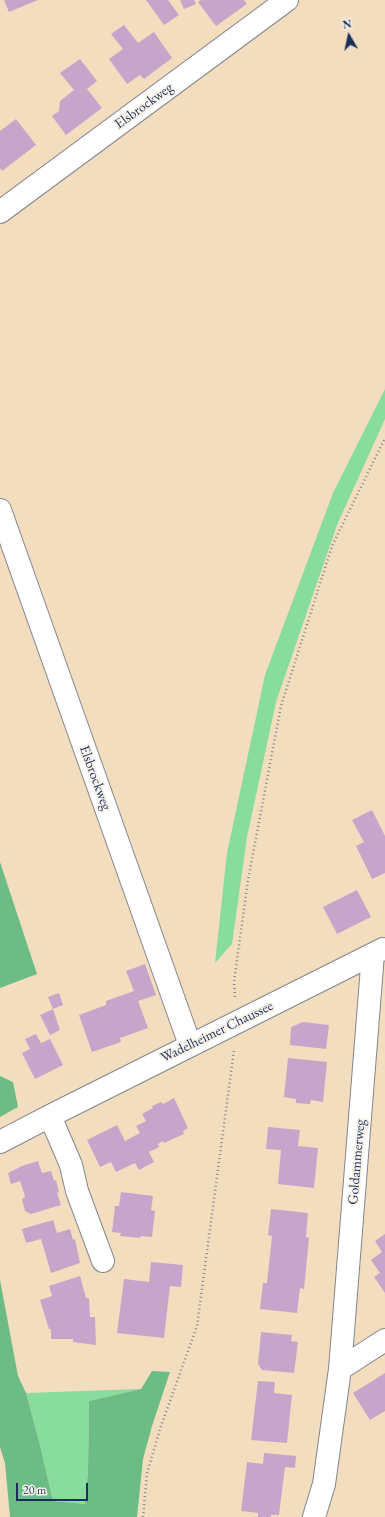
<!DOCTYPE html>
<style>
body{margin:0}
#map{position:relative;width:385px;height:1517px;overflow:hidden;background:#f2ddbf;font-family:"EB Garamond",serif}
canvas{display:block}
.north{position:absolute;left:329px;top:16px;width:40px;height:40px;-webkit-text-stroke:3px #f7f3e8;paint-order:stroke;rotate:351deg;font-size:11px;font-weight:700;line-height:16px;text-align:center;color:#1b2f5e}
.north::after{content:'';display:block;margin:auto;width:14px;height:18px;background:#1b2f5e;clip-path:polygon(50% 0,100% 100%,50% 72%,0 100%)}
.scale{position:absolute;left:16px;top:1483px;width:72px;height:18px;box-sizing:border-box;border:2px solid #1b2f5e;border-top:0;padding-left:5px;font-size:12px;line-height:14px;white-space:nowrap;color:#1b2f5e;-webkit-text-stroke:3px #f7f3e8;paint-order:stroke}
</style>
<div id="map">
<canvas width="385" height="1517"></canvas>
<div class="north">N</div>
<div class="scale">20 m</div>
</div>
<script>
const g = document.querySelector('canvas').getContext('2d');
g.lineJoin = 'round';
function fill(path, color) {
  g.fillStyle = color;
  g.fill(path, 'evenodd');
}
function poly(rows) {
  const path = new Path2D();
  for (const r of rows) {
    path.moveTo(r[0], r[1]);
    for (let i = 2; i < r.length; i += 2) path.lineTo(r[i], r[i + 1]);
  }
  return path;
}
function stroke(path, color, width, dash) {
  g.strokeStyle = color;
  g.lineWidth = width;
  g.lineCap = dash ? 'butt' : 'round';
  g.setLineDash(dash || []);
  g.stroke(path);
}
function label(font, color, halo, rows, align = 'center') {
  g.font = font + ' "EB Garamond",serif';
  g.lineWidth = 4;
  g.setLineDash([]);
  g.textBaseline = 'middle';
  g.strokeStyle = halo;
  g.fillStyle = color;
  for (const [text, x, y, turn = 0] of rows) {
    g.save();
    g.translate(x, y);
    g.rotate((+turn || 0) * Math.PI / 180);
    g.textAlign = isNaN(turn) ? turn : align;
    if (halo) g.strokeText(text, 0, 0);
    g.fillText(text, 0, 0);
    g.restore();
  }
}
fill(poly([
 [385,389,385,419,337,525,276,702,247,837,232,944,215,963,227,853,265,675,333,493],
 [141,1389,89,1401,88,1471,85,1504,53,1501,41,1449,26,1393]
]), '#88dc9e');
fill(poly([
 [0,862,37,974,0,988],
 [0,1076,13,1082,18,1107,0,1117],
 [0,1280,18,1376,26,1393,41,1449,53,1501,85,1504,88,1471,89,1401,141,1389,152,1371,170,1372,152,1426,143,1459,137,1517,10,1517,5,1463,0,1447]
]), '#6ebc85');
fill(poly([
 [4,0,38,0,9,12],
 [146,0,168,0,179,15,164,25],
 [180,0,194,0,196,4,184,9],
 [201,0,244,0,247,4,216,26,198,2],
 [124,25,138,43,154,32,172,58,144,79,140,75,127,84,109,59,123,49,111,34],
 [80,59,97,81,87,89,102,108,66,135,52,116,59,111,60,101,74,90,60,73],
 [16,119,36,145,2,171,0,168,0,131],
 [372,810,385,836,385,873,372,879,356,846,364,842,352,820],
 [357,890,371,917,337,934,323,907],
 [145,964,156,995,138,1001,148,1028,120,1038,121,1042,92,1052,79,1015,106,1005,106,1001,134,991,126,971],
 [59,993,63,1005,53,1009,48,997],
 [53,1009,60,1030,50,1035,40,1015],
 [303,1022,329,1025,326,1049,290,1045,291,1027],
 [36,1034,41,1043,50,1039,63,1065,35,1079,22,1053,30,1049,25,1039],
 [288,1058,327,1062,323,1102,311,1100,310,1104,296,1103,296,1099,284,1097],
 [174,1098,188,1128,183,1131,184,1134,164,1143,163,1141,158,1144,159,1147,149,1152,154,1162,139,1170,135,1163,116,1172,111,1162,100,1167,87,1140,117,1125,125,1141,140,1133,136,1126,146,1121,142,1114,153,1108,152,1106,161,1102,163,1104],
 [268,1127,300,1130,298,1146,318,1148,314,1188,278,1184,281,1150,266,1149],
 [38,1161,42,1173,51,1171,54,1181,56,1180,59,1192,57,1193,61,1205,31,1214,25,1211,22,1200,25,1196,20,1181,11,1184,8,1173,22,1166],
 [121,1192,153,1196,151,1210,155,1211,152,1237,141,1236,140,1238,120,1236,121,1233,112,1232,115,1206,119,1206],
 [271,1209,308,1213,306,1237,309,1238,304,1289,300,1288,297,1313,260,1309,263,1283,267,1283,272,1236,268,1235],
 [53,1220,57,1233,70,1229,73,1240,75,1239,80,1263,51,1273,41,1239,26,1243,22,1229],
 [385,1234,385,1293,374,1277,380,1273,371,1260,382,1252,375,1241],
 [151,1262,183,1265,181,1287,170,1286,164,1338,117,1333,124,1279,149,1282],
 [80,1276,86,1298,89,1298,90,1317,95,1317,96,1345,73,1342,73,1339,51,1339,51,1329,49,1329,40,1300,52,1296,49,1286],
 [261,1332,292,1335,291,1341,298,1342,294,1373,262,1370,258,1364],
 [385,1373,385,1411,370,1420,353,1393],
 [258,1381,275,1382,274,1393,292,1395,287,1443,251,1440],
 [264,1453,296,1456,295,1468,285,1467,279,1515,271,1515,271,1517,258,1517,258,1513,241,1511,247,1462,263,1464]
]), '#c6a5cb');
const minor = poly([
 [0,212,287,0],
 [0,510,190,1045],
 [373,954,340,1369,385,1340],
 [50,1116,71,1165,77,1191,103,1261],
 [0,1142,50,1116,383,949],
 [314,1517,324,1484,340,1369]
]);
stroke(minor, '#86868e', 24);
stroke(poly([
 [235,997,234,982,248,880,281,706,332,546,385,438],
 [143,1517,147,1473,161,1426,197,1326,234,1050]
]), '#86868e', 2.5, [1, 3]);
stroke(minor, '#fff', 22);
label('14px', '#1b2f5e', '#f7f3e8', [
 ["Elsbrockweg",144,106,-36],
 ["Elsbrockweg",95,778,70],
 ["Wadelheimer Chaussee",217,1032,-26],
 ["Goldammerweg",357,1162,-85]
]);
</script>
